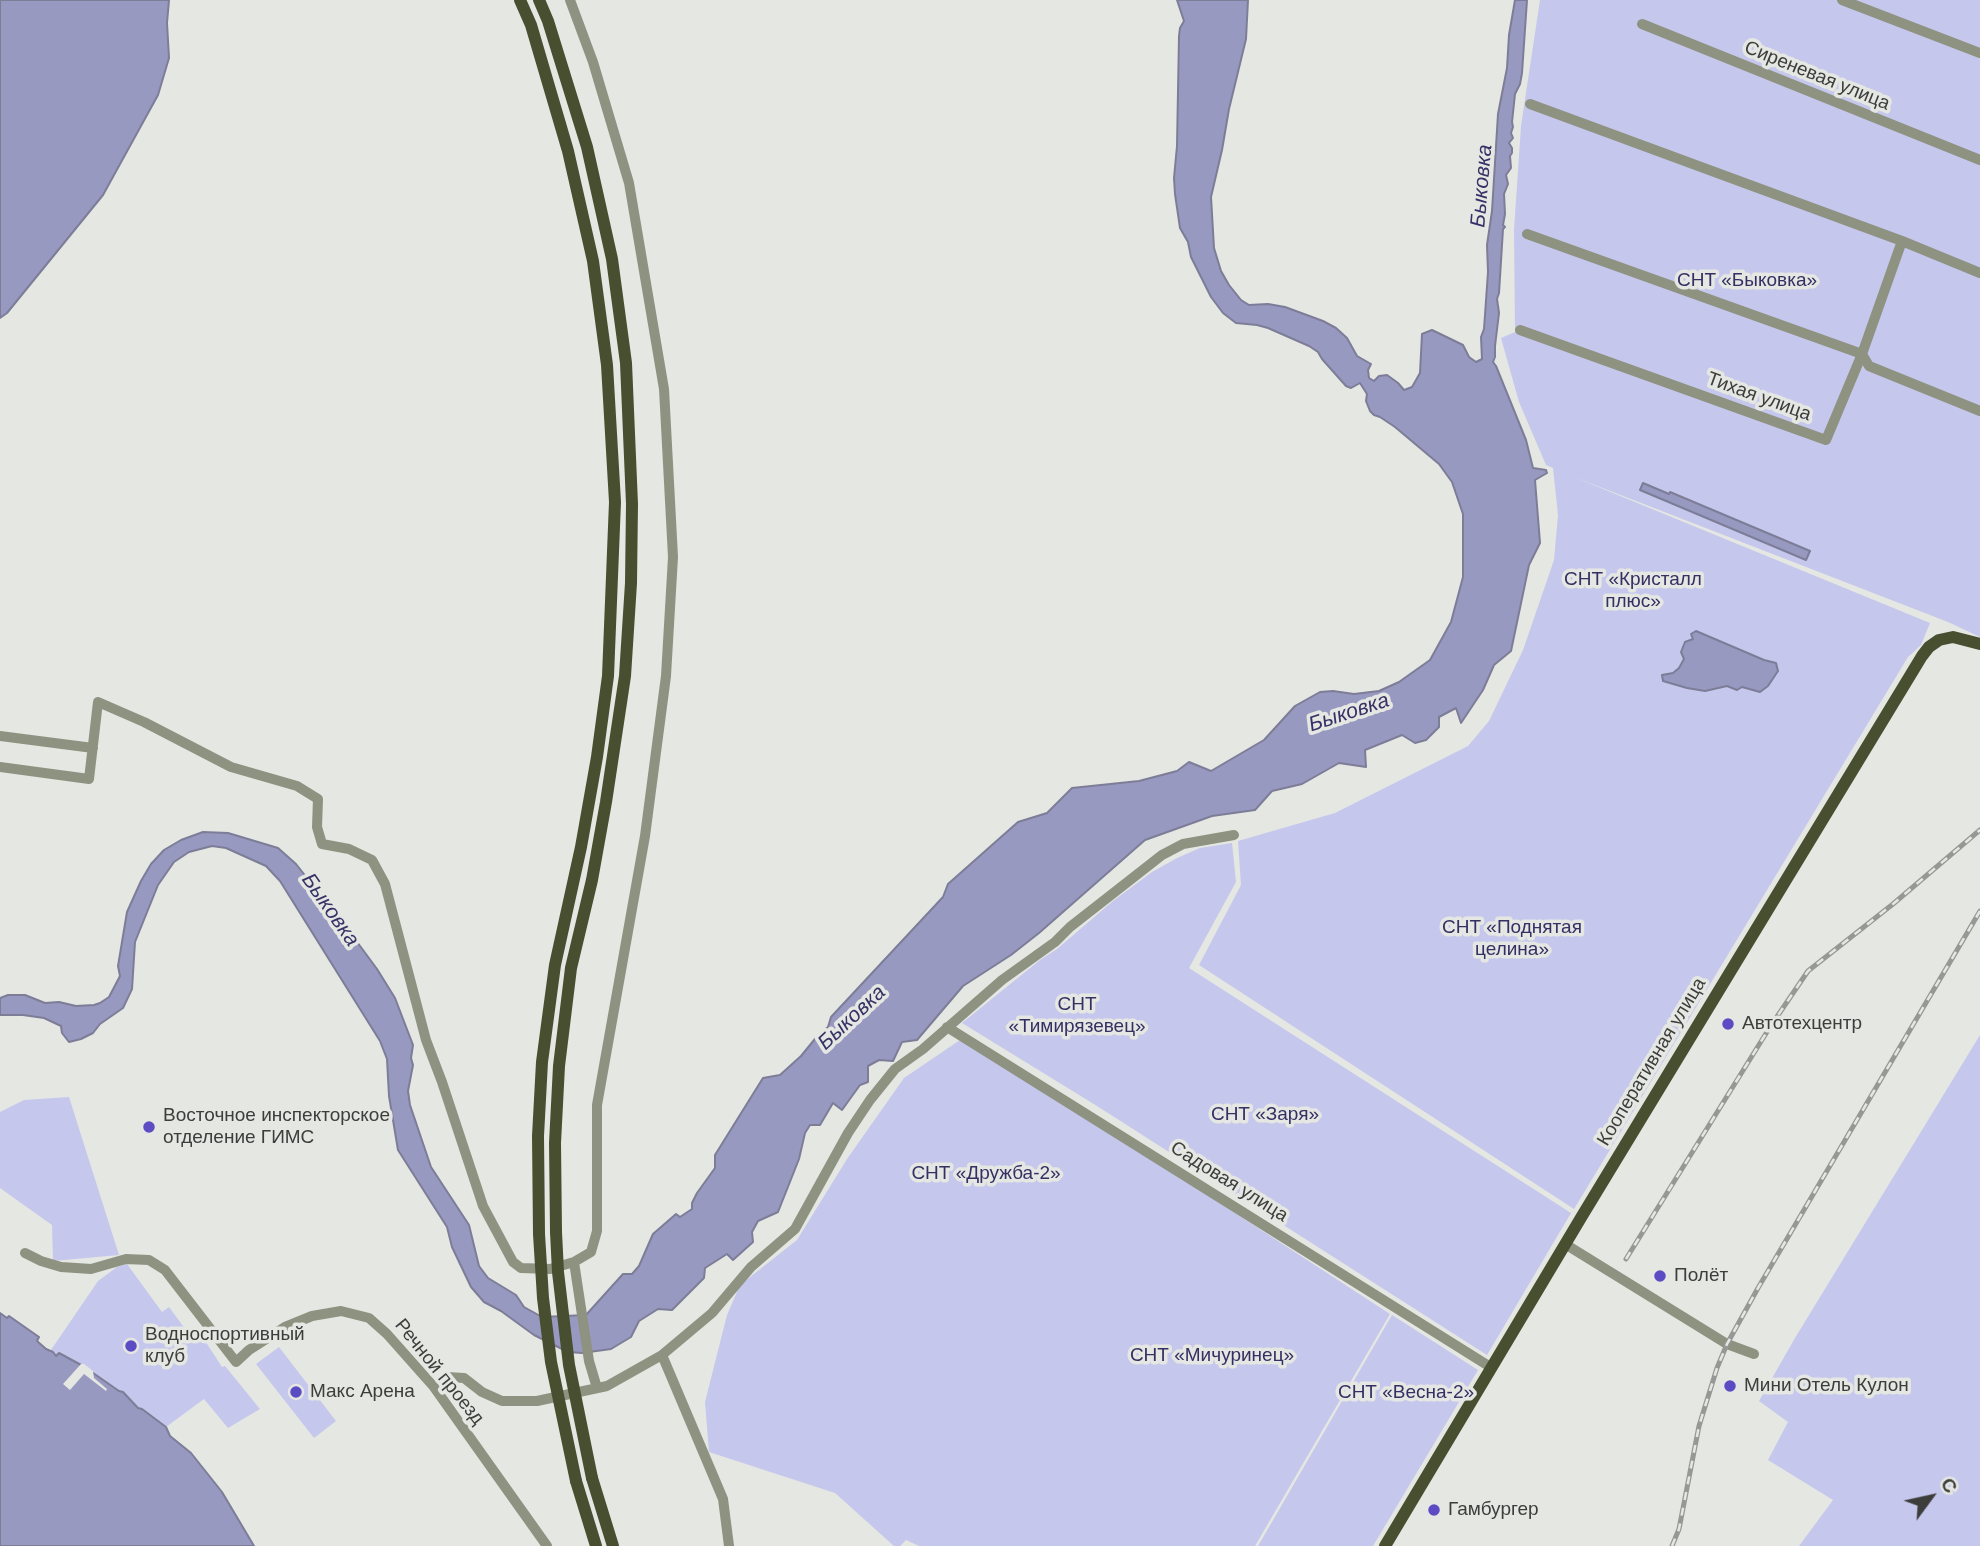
<!DOCTYPE html>
<meta charset="utf-8">
<style>
body{margin:0}
#map{position:relative;width:1980px;height:1546px;overflow:hidden;background:#e5e7e3;font-family:Helvetica,sans-serif}
canvas{display:block}
.north{position:absolute;left:1896px;top:1462px;width:70px;height:70px;-webkit-text-stroke:5px #e5e7e3;paint-order:stroke;rotate:57deg;font-size:19px;font-weight:700;line-height:28px;text-align:center;color:#3d3d3c}
.north::after{content:'';display:block;margin:auto;width:24px;height:32px;background:#3d3d3c;clip-path:polygon(50% 0,100% 100%,50% 72%,0 100%)}
</style>
<div id="map">
<canvas width="1980" height="1546"></canvas>
<div class="north">С</div>
</div>
<script>
const g = document.querySelector('canvas').getContext('2d');
g.lineJoin = 'round';
function fill(path, color) {
  g.fillStyle = color;
  g.fill(path, 'evenodd');
}
function poly(rows) {
  const path = new Path2D();
  for (const r of rows) {
    path.moveTo(r[0], r[1]);
    for (let i = 2; i < r.length; i += 2) path.lineTo(r[i], r[i + 1]);
  }
  return path;
}
function stroke(path, color, width, dash) {
  g.strokeStyle = color;
  g.lineWidth = width;
  g.lineCap = dash ? 'butt' : 'round';
  g.setLineDash(dash || []);
  g.stroke(path);
}
function label(font, color, halo, rows, align = 'center') {
  g.font = font + ' Helvetica,sans-serif';
  g.lineWidth = 7;
  g.setLineDash([]);
  g.textBaseline = 'middle';
  g.strokeStyle = halo;
  g.fillStyle = color;
  for (const [text, x, y, turn = 0] of rows) {
    g.save();
    g.translate(x, y);
    g.rotate((+turn || 0) * Math.PI / 180);
    g.textAlign = isNaN(turn) ? turn : align;
    if (halo) g.strokeText(text, 0, 0);
    g.fillText(text, 0, 0);
    g.restore();
  }
}
fill(poly([
 [1540,0,1980,0,1980,637,1948,622,1574,477,1930,623,1921,645,1908,657,1574,1209,1199,965,1241,885,1238,841,1335,813,1468,746,1489,721,1523,650,1554,560,1558,515,1553,468,1546,465,1519,402,1501,338,1515,332,1514,230,1521,126],
 [1232,843,1236,882,1189,968,1571,1213,1487,1355,1097,1106,962,1023,1040,960,1057,949,1113,901,1152,872,1177,858,1200,848],
 [1980,1035,1980,1546,1799,1546,1833,1500,1768,1460,1788,1422,1759,1401,1795,1338],
 [960,1040,1106,1129,1390,1314,1255,1546,919,1546,906,1540,900,1546,894,1546,835,1493,709,1452,705,1402,727,1315,740,1285,797,1240,847,1159,904,1078],
 [69,1097,119,1255,53,1261,52,1225,0,1188,0,1112,24,1100],
 [127,1264,162,1312,169,1307,194,1341,202,1336,222,1367,225,1366,260,1409,228,1428,204,1399,166,1427,143,1409,138,1408,123,1392,119,1391,60,1353,56,1356,54,1354,51,1350,98,1281,117,1267],
 [1392,1315,1478,1370,1373,1546,1258,1546],
 [279,1347,336,1421,314,1438,256,1364]
]), '#c6c7ec');
const water = poly([
 [0,0,169,0,167,23,169,58,158,95,103,195,7,313,0,318,0,0],
 [1177,0,1248,0,1246,39,1229,109,1222,150,1211,197,1214,248,1221,271,1229,285,1241,300,1249,305,1268,304,1285,307,1323,321,1336,328,1347,338,1357,356,1371,364,1368,370,1369,378,1374,381,1379,376,1387,375,1398,383,1404,390,1412,387,1420,373,1422,334,1432,330,1463,345,1469,357,1476,362,1482,359,1481,337,1484,329,1488,272,1487,245,1492,211,1498,114,1507,68,1509,35,1515,0,1527,0,1522,73,1520,84,1515,94,1512,122,1513,127,1511,133,1513,138,1509,143,1512,148,1512,153,1510,156,1511,168,1506,175,1508,184,1504,194,1505,214,1503,225,1505,227,1503,229,1499,293,1497,299,1499,313,1495,346,1495,357,1493,362,1496,366,1526,440,1533,468,1546,470,1547,473,1535,480,1540,543,1529,565,1511,651,1494,665,1483,690,1461,723,1456,708,1439,717,1439,727,1426,740,1415,743,1402,735,1365,750,1366,767,1339,763,1302,784,1272,791,1255,810,1212,816,1145,840,1039,933,1011,955,963,986,917,1040,902,1042,893,1061,879,1060,868,1066,868,1082,860,1085,842,1110,833,1103,820,1125,810,1125,805,1133,799,1159,778,1212,758,1221,752,1232,753,1242,733,1260,727,1254,705,1268,704,1278,672,1310,658,1309,639,1321,631,1337,611,1349,582,1353,568,1352,534,1335,501,1311,484,1302,471,1287,452,1247,447,1227,398,1150,389,1096,387,1059,380,1041,280,881,266,866,226,848,212,846,189,852,174,862,158,885,135,942,132,989,123,1008,100,1024,93,1033,81,1039,69,1042,62,1033,61,1026,44,1018,23,1015,0,1015,0,998,8,995,25,995,45,1003,59,1002,76,1006,94,1005,100,1003,109,997,120,976,118,966,127,912,141,881,151,864,164,850,181,840,203,832,228,833,278,848,296,864,349,931,377,969,395,998,413,1045,411,1058,413,1065,408,1091,410,1105,431,1167,469,1225,479,1266,488,1278,516,1295,524,1307,542,1317,586,1315,623,1274,632,1274,639,1266,653,1234,676,1214,680,1217,692,1209,692,1203,697,1193,715,1168,715,1155,763,1078,780,1075,801,1056,819,1034,828,1027,831,1017,943,897,948,884,1018,822,1047,813,1072,788,1139,781,1177,771,1189,762,1211,771,1264,740,1295,706,1320,692,1333,691,1354,694,1379,691,1399,682,1430,660,1451,622,1463,577,1463,514,1452,482,1439,464,1395,427,1380,417,1374,415,1370,411,1366,401,1367,394,1360,383,1351,388,1346,386,1322,359,1318,352,1309,346,1268,328,1257,325,1236,323,1223,313,1211,297,1191,257,1188,242,1180,228,1175,194,1174,178,1177,146,1179,36,1180,28,1184,21,1177,0],
 [1643,483,1669,494,1670,492,1810,551,1806,560,1640,490,1643,483],
 [1696,631,1764,660,1776,663,1778,671,1768,686,1760,692,1742,687,1737,690,1727,686,1705,691,1687,688,1663,681,1662,675,1673,673,1679,668,1684,659,1681,652,1685,642,1693,639,1691,634,1696,631],
 [0,1313,7,1318,9,1316,39,1337,37,1341,46,1349,53,1352,56,1356,59,1353,83,1366,119,1391,123,1392,138,1408,142,1409,166,1427,170,1436,191,1453,222,1492,254,1546,0,1546,0,1313]
]);
fill(water, '#9899c0');
stroke(water, '#7d7d98', 2);
fill(poly([
 [81,1364,84,1364,93,1371,94,1378,107,1389,106,1391,84,1374,70,1390,63,1384]
]), '#e5e7e3');
stroke(poly([
 [1842,0,1980,53],
 [1642,24,1980,160],
 [1530,104,1902,241,1980,273],
 [1527,234,1862,354,1869,366,1980,411],
 [1520,330,1826,440,1862,354,1902,241],
 [0,736,93,748],
 [0,767,89,779,98,702,144,722,231,767,297,786,318,799,317,827,322,844,349,849,372,860,385,884,426,1040,442,1082,483,1206,513,1262,521,1268,550,1269,574,1262,591,1252,597,1231,597,1105,645,836,666,676,673,557,664,389,629,183,593,62,570,0],
 [947,1027,1492,1368],
 [1565,1244,1727,1344,1754,1354],
 [25,1253,41,1261,61,1267,91,1269,126,1259,149,1260,165,1270,236,1362,249,1350,285,1327,312,1316,341,1311,369,1318,387,1334,434,1387,547,1546],
 [574,1262,589,1361,597,1388],
 [662,1355,723,1499,729,1546],
 [434,1387,447,1377,464,1378,482,1392,502,1401,537,1401,607,1386,662,1355,712,1313,751,1267,795,1229,848,1133,870,1100,895,1069,923,1049,1002,980,1055,942,1070,927,1162,855,1183,844,1234,835]
]), '#8e9381', 10);
stroke(poly([
 [520,0,531,25,568,151,593,261,607,365,615,502,608,676,597,757,581,847,555,965,542,1062,538,1136,539,1234],
 [539,0,548,21,587,147,612,259,626,363,632,504,631,583,625,676,606,802,592,880,571,968,559,1066,555,1143,556,1232],
 [592,1478,613,1546],
 [576,1481,596,1546],
 [1385,1546,1582,1216,1922,656,1929,647,1939,640,1953,637,1980,644]
]), '#484f30', 12);
const rail = poly([
 [1626,1259,1770,1027,1808,971,1893,904,1980,830],
 [1672,1546,1679,1529,1699,1426,1717,1368,1727,1344,1758,1288,1980,911]
]);
stroke(rail, '#979895', 5);
stroke(rail, '#e5e7e3', 2.5, [8]);
stroke(poly([
 [556,1232,558,1272,569,1365,592,1478],
 [539,1234,543,1298,551,1362,576,1481]
]), '#484f30', 12);
for (const [x, y, r, color] of [
 [1728,1024,7,"#5c4cc4"],
 [149,1127,7,"#5c4cc4"],
 [1660,1276,7,"#5c4cc4"],
 [131,1346,7,"#5c4cc4"],
 [1730,1386,7,"#5c4cc4"],
 [296,1392,7,"#5c4cc4"],
 [1434,1510,7,"#5c4cc4"]
]) {
  const dot = new Path2D();
  dot.arc(x, y, r, 0, 2 * Math.PI);
  g.fillStyle = color;
  g.fill(dot);
  stroke(dot, '#e5e7e3', 2.5);
}
label('19px', '#3d3d3c', '#e5e7e3', [
 ["Сиреневая улица",1817,76,22],
 ["Тихая улица",1759,397,20],
 ["Кооперативная улица",1652,1062,-59],
 ["Садовая улица",1229,1182,32],
 ["Речной проезд",439,1372,51]
]);
label('19px', '#343064', '#e5e7e3', [
 ["СНТ «Быковка»",1747,281],
 ["СНТ «Кристалл",1633,580],
 ["плюс»",1633,602],
 ["СНТ «Поднятая",1512,928],
 ["целина»",1512,950],
 ["СНТ",1077,1005],
 ["«Тимирязевец»",1077,1027],
 ["СНТ «Заря»",1265,1115],
 ["СНТ «Дружба-2»",986,1174],
 ["СНТ «Мичуринец»",1212,1356],
 ["СНТ «Весна-2»",1406,1393]
]);
label('19px', '#3d3d3c', '#e5e7e3', [
 ["Автотехцентр",1742,1024],
 ["Восточное инспекторское",163,1116],
 ["отделение ГИМС",163,1138],
 ["Полёт",1674,1276],
 ["Водноспортивный",145,1335],
 ["клуб",145,1357],
 ["Мини Отель Кулон",1744,1386],
 ["Макс Арена",310,1392],
 ["Гамбургер",1448,1510]
], 'left');
label('italic 21px', '#363266', '#e5e7e3', [
 ["Быковка",1482,186,-85],
 ["Быковка",1349,713,-18],
 ["Быковка",330,910,55],
 ["Быковка",852,1018,-43]
]);
</script>
